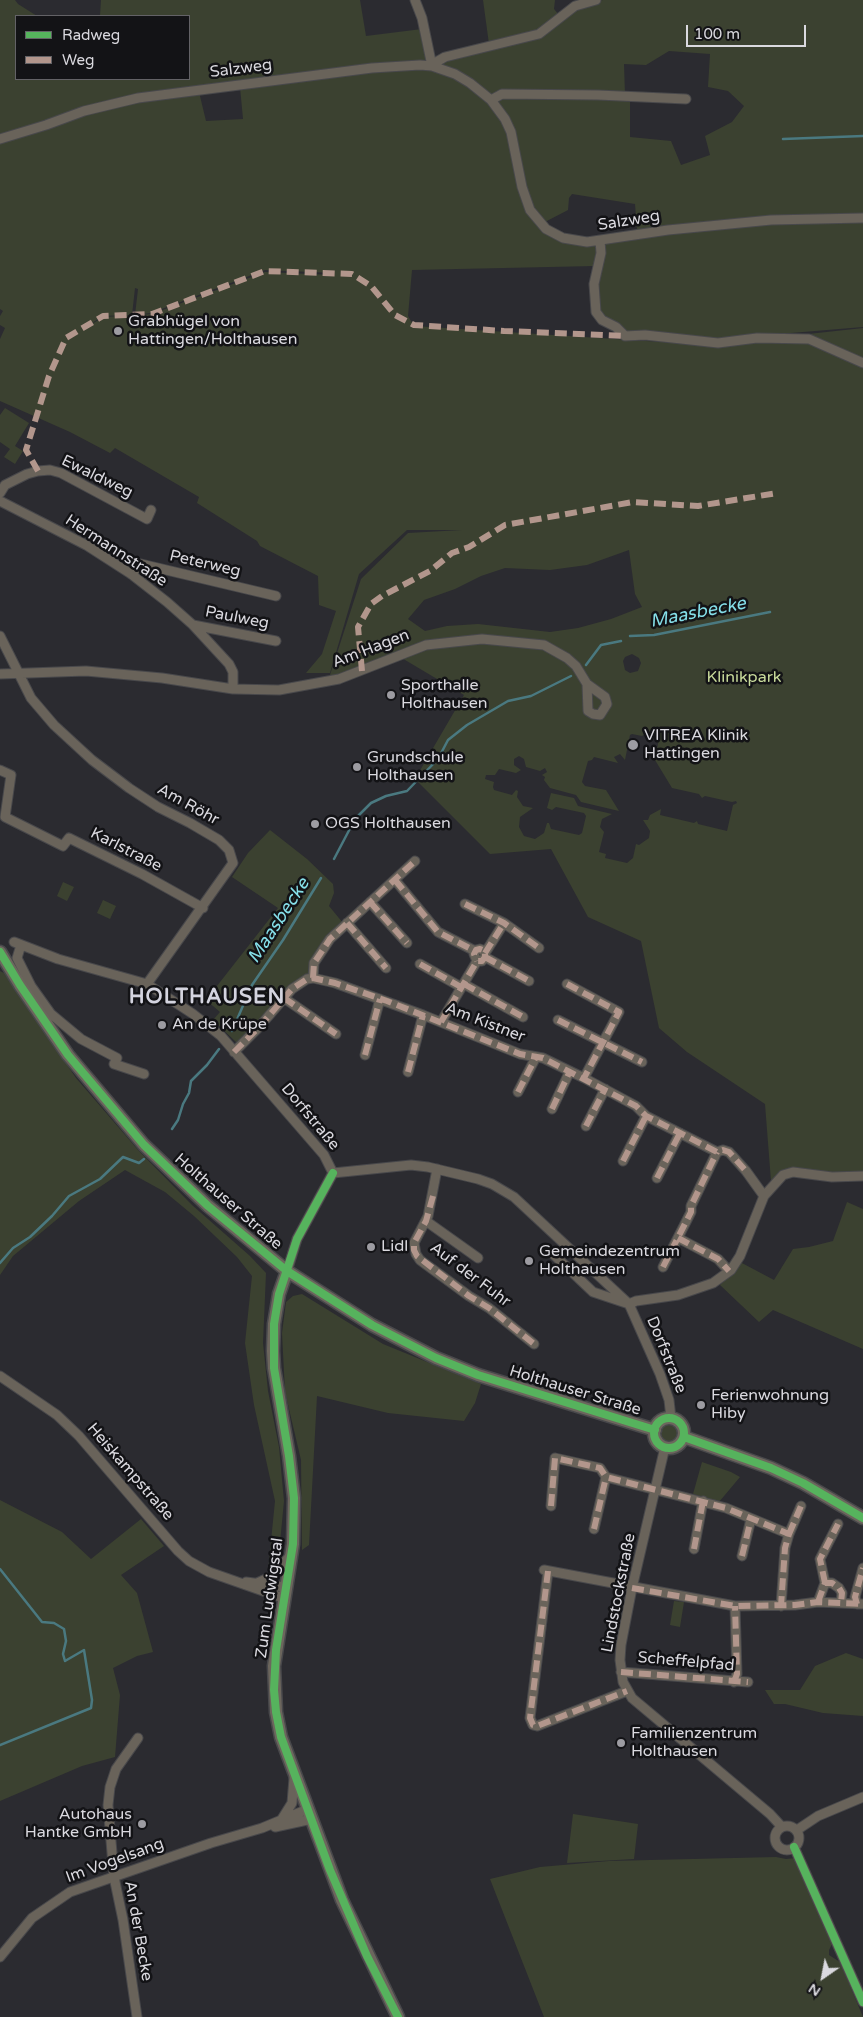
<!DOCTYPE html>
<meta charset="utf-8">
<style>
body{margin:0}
#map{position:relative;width:863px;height:2017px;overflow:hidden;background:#2b2b30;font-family:"Varela Round",sans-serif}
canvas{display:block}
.legend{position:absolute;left:15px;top:15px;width:175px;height:65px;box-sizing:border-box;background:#131316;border:1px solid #636266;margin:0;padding:6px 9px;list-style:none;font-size:15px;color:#dad9df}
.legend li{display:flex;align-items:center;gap:10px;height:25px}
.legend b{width:25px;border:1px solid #636266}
.north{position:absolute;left:798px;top:1952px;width:50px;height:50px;-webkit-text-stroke:4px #131316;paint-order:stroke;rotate:213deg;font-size:14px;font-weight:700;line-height:20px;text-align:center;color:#dad9df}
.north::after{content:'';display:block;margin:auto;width:18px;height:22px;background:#dad9df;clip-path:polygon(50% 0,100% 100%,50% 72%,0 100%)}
.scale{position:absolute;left:686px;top:25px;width:120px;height:22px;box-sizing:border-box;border:2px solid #dad9df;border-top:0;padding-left:6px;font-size:15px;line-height:18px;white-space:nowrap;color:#dad9df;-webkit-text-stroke:4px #131316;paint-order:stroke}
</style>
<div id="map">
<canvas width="863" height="2017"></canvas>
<ul class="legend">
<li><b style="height:6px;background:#56b35d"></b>Radweg</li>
<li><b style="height:6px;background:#b2968c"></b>Weg</li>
</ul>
<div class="north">N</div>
<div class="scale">100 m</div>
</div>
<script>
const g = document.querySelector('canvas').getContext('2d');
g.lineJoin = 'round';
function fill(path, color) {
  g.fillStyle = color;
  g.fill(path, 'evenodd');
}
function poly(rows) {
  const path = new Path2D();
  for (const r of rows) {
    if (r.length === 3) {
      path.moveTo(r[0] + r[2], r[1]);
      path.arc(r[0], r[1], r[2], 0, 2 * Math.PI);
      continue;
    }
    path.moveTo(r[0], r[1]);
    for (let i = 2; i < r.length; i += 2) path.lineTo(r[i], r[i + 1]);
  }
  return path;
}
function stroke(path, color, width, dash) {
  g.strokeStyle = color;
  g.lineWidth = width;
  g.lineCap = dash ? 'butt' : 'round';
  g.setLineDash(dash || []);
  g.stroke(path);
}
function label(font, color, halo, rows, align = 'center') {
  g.font = font + ' "Varela Round",sans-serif';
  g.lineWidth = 5;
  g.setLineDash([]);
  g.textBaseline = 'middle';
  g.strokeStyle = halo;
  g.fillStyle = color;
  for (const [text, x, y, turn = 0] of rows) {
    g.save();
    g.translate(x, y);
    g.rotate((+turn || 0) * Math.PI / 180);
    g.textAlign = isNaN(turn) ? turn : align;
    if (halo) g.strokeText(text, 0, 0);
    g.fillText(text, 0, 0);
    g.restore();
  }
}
fill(poly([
 [0,0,15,0,18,4,37,16,16,16,16,79,189,79,189,16,100,16,101,0,360,0,366,36,422,29,426,61,338,69,137,94,81,109,22,129,0,135],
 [483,0,555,0,554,9,559,15,544,30,489,44],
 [603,0,863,0,863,215,637,230,635,204,572,194,569,198,568,210,543,223,533,209,512,157,519,193,527,211,537,225,591,245,599,245,595,266,412,270,408,316,414,326,708,345,863,328,863,1174,782,1173,771,1181,765,1104,687,1052,659,1028,641,941,588,917,551,849,490,854,415,779,464,695,395,654,351,675,329,678,361,579,408,533,462,530,407,530,359,574,330,673,306,673,322,654,336,611,319,605,318,576,260,546,257,541,197,503,199,497,115,448,110,453,70,432,0,401,0,339,5,328,0,325,0,316,3,311,0,309,0,142,121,104,199,92,206,121,243,119,240,87,337,74,433,66,468,84,489,103,501,95,630,97,630,137,671,141,681,165,710,155,705,136,732,122,744,106,728,91,708,87,710,54,669,51,646,65,624,64,625,95,487,94,437,64,462,54,533,37,576,7],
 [265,270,334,273,333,275,265,272,152,314,104,317,88,326,102,316,132,315,135,288,138,289,135,315,151,313],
 [629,550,635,594,642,607,611,619,578,628,550,632,478,624,447,626,425,631,408,619,424,600,455,589,481,576,505,568,550,570,587,565],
 [632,654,639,658,641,663,638,671,630,673,625,670,623,661,625,657],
 [648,732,657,735,659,738,655,760,672,788,699,794,702,798,705,796,732,802,736,801,737,803,733,805,727,831,698,824,697,821,694,823,660,815,661,809,650,815,648,820,643,820,650,831,649,838,639,845,636,844,633,858,627,863,605,858,606,854,599,852,604,832,600,827,602,819,612,814,578,806,574,798,551,793,547,808,552,810,556,807,584,813,586,816,582,833,579,835,551,829,549,823,547,823,544,833,535,839,524,836,519,827,520,817,533,808,523,806,517,797,518,791,516,790,512,795,494,790,493,787,494,782,485,779,486,775,495,775,499,769,516,773,521,770,514,765,514,759,519,756,524,759,526,767,540,771,545,768,547,772,542,775,545,777,544,780,550,788,576,795,581,802,619,811,606,790,585,786,582,782,588,761,592,760,594,757,618,763,614,757,620,754,625,760,630,735,632,734,642,736],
 [863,220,863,327,707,340,630,335,603,318,598,310,597,279,604,243,705,228],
 [5,408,29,423,15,446,23,451,15,464,4,457,10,449,0,442,0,415],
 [270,830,307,859,333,884,334,893,329,906,343,923,308,975,237,1043,213,1020,220,1012,206,1000,278,908,232,877,248,853],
 [63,882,74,887,67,901,57,896],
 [103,900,116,906,110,919,97,913],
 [0,971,4,973,76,1078,139,1151,192,1205,250,1256,266,1273,263,1343,268,1391,279,1447,284,1501,279,1553,268,1571,275,1501,254,1405,245,1343,252,1276,237,1257,194,1216,165,1192,125,1170,79,1201,13,1256,0,1275],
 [847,1202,863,1209,863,1349,773,1310,759,1322,720,1285,740,1262,774,1280,793,1249,809,1247,833,1241],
 [302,1294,383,1344,481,1384,475,1403,464,1421,388,1413,317,1396,309,1545,302,1550,301,1460,285,1392,282,1333,286,1302,293,1296],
 [669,1433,8],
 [702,1462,731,1472,740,1477,719,1502,693,1494],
 [0,1500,62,1532,91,1559,141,1519,164,1546,121,1575,137,1593,153,1652,137,1656,113,1668,120,1695,115,1757,82,1766,0,1801],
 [674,1601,684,1602,680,1627,670,1625],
 [846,1653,863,1659,863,1716,823,1713,785,1704,774,1704,765,1690,800,1690,815,1666],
 [573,1814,638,1824,634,1859,567,1863],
 [776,1857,786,1859,796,1858,832,1944,829,1950,829,1955,840,1962,863,2017,544,2017,490,1879,540,1867,609,1861]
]), '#3b4130');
stroke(poly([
 [783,139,863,136],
 [630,636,654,635,770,612],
 [586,665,601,645,621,641],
 [334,859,355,819,371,803,386,796,407,791,438,759,448,740,467,725,508,701,531,696,571,676],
 [232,1031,252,985,283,940,321,878],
 [172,1129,178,1120,183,1104,189,1093,191,1081,207,1065,219,1049],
 [0,1263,13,1248,30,1237,52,1216,69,1196,100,1179,123,1157,139,1163,144,1159],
 [0,1569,42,1622,54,1623,64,1629,66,1641,63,1654,65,1661,84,1650,92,1700,91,1708,0,1745]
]), '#4a7980', 2.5);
const street = poly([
 [415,0,422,18,432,66],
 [432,66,438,61,445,57,539,34,575,6,596,0],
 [491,100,502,94,598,95,686,99],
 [0,139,46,125,84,111,138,98,372,68,420,65,432,66,455,74,470,83,491,100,505,119,511,132,522,187,530,210,546,229,563,238,587,242,668,230,771,220,863,218],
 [600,241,601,253,594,284,596,312,602,320,616,327,625,336,645,335,718,343,757,338,809,339,863,363],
 [0,493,5,485,27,474,38,471,50,470,61,473,147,519,151,510],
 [0,501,86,545,131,574,167,602,193,625,229,664,233,672,233,689],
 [131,574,141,564,276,596],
 [193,625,276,641],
 [0,636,31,698,54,725,92,760,129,788,158,807,190,823,219,840,229,850,233,863,147,984],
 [0,674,86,671,162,678,233,689,279,690,339,679,426,645,482,639,544,645,567,658,576,666,587,684,605,697,607,704,600,715,593,714,588,711,587,684],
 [0,770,11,775,5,817,63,846,69,838,142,874,203,908],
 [395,880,438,932,475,951],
 [370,902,407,943],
 [465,904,504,923,539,948],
 [347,923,386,968],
 [14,942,58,959,147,984,193,1014,221,1036,324,1155,333,1173],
 [21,945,17,958,31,986,51,1014,81,1039,117,1058,114,1064,144,1074],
 [485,953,504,923],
 [485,957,529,981],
 [420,964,461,987],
 [313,978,314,963,330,939,415,861],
 [464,984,523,1017],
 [567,984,619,1012,584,1078],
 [284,998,336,1034],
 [558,1020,642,1062],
 [441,1022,477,961,482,961,485,957,485,951,480,949,476,950,474,954,477,961],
 [234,1052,259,1027,292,989,307,979,313,978,335,983,423,1015,520,1054,543,1058,584,1078,636,1106,646,1116,717,1152,723,1150,729,1152,746,1171,764,1196],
 [365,1055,380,999],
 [408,1072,423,1015],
 [518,1092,536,1057],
 [552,1109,570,1071],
 [586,1126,605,1089],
 [623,1161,646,1116],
 [437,1169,428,1216,414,1243,416,1254,420,1260,469,1296,489,1308,534,1344],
 [333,1173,411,1165,428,1167,478,1179,492,1184,514,1197,629,1304,660,1374,669,1400,671,1418],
 [657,1178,680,1133],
 [426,1221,478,1258],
 [678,1238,718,1259,729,1271],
 [554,1255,593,1292,629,1304,636,1301,678,1295,713,1283,731,1270,740,1256,764,1196,783,1175,793,1172,832,1177,863,1176],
 [663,1267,691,1212,691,1206,717,1152],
 [287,1271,297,1239,333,1173],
 [0,1376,57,1415,79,1436,178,1551,189,1561,209,1572,283,1598],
 [665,1447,632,1588,621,1645,620,1660,623,1682,632,1698,770,1814,782,1827],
 [551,1506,555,1458,600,1468,606,1477,726,1508,789,1534,785,1548,781,1606],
 [594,1529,606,1477],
 [789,1534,801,1506],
 [694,1549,703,1501],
 [742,1556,751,1519],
 [544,1570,735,1606,795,1605,818,1602,863,1604],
 [548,1571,530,1718,533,1725,537,1726,627,1691],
 [246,1582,285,1587],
 [257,1583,270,1577,291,1555],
 [825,1583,820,1559,838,1524],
 [818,1602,825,1583,832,1583,839,1588,842,1593,841,1603],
 [857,1604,855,1597,863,1568],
 [621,1672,748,1682],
 [734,1682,737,1674,735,1606],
 [282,1819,292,1803,294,1778],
 [787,1838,12],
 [275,1827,312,1819],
 [797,1830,818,1816,863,1797],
 [794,1847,863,2002],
 [0,1957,32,1918,70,1892,211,1843,262,1828,308,1809],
 [137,2017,123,1920,114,1877,108,1805,110,1787,116,1769,138,1738]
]);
const secondary = poly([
 [0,952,20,985,68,1055,144,1145,208,1206,287,1271,372,1325,436,1358,478,1375,655,1430],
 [287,1271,279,1294,274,1324,273,1351,274,1368,289,1456,294,1498,293,1544,274,1666,276,1712,281,1737,342,1900,398,2017],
 [669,1433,15],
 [684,1437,771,1468,803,1483,863,1518]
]);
stroke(street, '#48484b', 11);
stroke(secondary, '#48484b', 15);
stroke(street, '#69635a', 9);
stroke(secondary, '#6c665d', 12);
stroke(poly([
 [38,471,26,450,49,376,66,338,103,316,152,314,265,271,352,274,371,286,395,315,414,325,504,331,625,336],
 [362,671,358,627,371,604,382,596,430,571,452,553,469,547,505,525,633,502,698,506,777,493],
 [395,880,438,932,475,951],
 [370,902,407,943],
 [465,904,504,923,539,948],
 [347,923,386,968],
 [485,953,504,923],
 [485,957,529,981],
 [420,964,461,987],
 [313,978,314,963,330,939,415,861],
 [464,984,523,1017],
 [567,984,619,1012,584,1078],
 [284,998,336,1034],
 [558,1020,642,1062],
 [441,1022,477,961,482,961,485,957,485,951,480,949,476,950,474,954,477,961],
 [234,1052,259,1027,292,989,307,979,313,978,335,983,387,1001,520,1054,543,1058,636,1106,646,1116,680,1133,717,1152,723,1150,729,1152,746,1171],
 [365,1055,380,999],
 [408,1072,423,1015],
 [518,1092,536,1057],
 [552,1109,570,1071],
 [586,1126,605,1089],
 [623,1161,646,1116],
 [657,1178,680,1133],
 [433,1196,426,1221,414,1243,414,1250,417,1256,469,1296,489,1308,534,1344],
 [678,1238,718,1259,729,1271],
 [663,1267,691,1212,691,1206,717,1152],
 [551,1506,555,1458,600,1468,606,1477,726,1508,789,1534,785,1548,781,1606],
 [594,1529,606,1477],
 [789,1534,801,1506],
 [694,1549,703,1501],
 [742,1556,751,1519],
 [548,1571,530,1718,533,1725,537,1726,627,1691],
 [825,1583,820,1559,838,1524],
 [632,1588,735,1606,795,1605,818,1602,863,1604],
 [818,1602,825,1583,832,1583,839,1588,842,1593,841,1603],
 [857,1604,855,1597,863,1568],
 [621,1672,748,1682],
 [734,1682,737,1674,735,1606]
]), '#b2968c', 6, [12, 6]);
stroke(poly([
 [0,952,20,985,68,1055,144,1145,208,1206,287,1271,372,1325,436,1358,478,1375,655,1430],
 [333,1173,297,1239,279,1294,274,1324,274,1368,289,1456,294,1498,293,1544,276,1650,274,1690,276,1712,281,1737,330,1870,367,1956,398,2017],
 [669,1433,15],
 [684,1437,771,1468,803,1483,863,1518],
 [794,1847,863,2002]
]), '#56b35d', 8);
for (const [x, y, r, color] of [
 [118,331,5,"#9d9ca2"],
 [391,695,5,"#9d9ca2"],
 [633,745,6,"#9d9ca2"],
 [357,767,5,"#9d9ca2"],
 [315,824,5,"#9d9ca2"],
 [162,1025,5,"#9d9ca2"],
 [371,1247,5,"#9d9ca2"],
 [529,1261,5,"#9d9ca2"],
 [701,1405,5,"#9d9ca2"],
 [621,1743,5,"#9d9ca2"],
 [142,1824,5,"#9d9ca2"]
]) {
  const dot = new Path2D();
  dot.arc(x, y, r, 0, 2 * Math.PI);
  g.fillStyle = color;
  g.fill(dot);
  stroke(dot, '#131316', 2);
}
label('16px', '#dad9df', '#131316', [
 ["Salzweg",241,69,-7],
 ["Salzweg",629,221,-9],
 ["Ewaldweg",97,477,26],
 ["Hermannstraße",116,551,33],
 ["Peterweg",205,564,13],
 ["Paulweg",237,618,11],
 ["Am Hagen",371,649,-21],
 ["Am Röhr",188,805,29],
 ["Karlstraße",126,850,27],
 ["Am Kistner",485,1023,21],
 ["Dorfstraße",310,1117,50],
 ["Holthauser Straße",228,1202,41],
 ["Auf der Fuhr",470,1275,37],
 ["Dorfstraße",666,1355,68],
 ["Holthauser Straße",575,1391,17],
 ["Heiskampstraße",130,1472,49],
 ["Lindstockstraße",619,1593,-79],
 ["Zum Ludwigstal",270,1598,-82],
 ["Scheffelpfad",686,1662,5],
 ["Im Vogelsang",115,1861,-20],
 ["An der Becke",138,1931,80]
]);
label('16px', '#dad9df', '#131316', [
 ["Grabhügel von",128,322],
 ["Hattingen/Holthausen",128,340],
 ["Sporthalle",401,686],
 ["Holthausen",401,704],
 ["VITREA Klinik",644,736],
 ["Hattingen",644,754],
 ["Grundschule",367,758],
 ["Holthausen",367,776],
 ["OGS Holthausen",325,824],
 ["An de Krüpe",172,1025],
 ["Lidl",381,1247],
 ["Gemeindezentrum",539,1252],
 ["Holthausen",539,1270],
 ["Ferienwohnung",711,1396],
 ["Hiby",711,1414],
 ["Familienzentrum",631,1734],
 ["Holthausen",631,1752],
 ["Autohaus",132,1815,"right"],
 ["Hantke GmbH",132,1833,"right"]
], 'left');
label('16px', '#c9db9b', '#131316', [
 ["Klinikpark",744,678]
]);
label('italic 18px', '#85dfe9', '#131316', [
 ["Maasbecke",698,613,-11],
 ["Maasbecke",279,921,-57]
]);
g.letterSpacing = '1px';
label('bold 21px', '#d4d4df', '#131316', [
 ["HOLTHAUSEN",207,997]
]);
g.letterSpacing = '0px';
</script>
